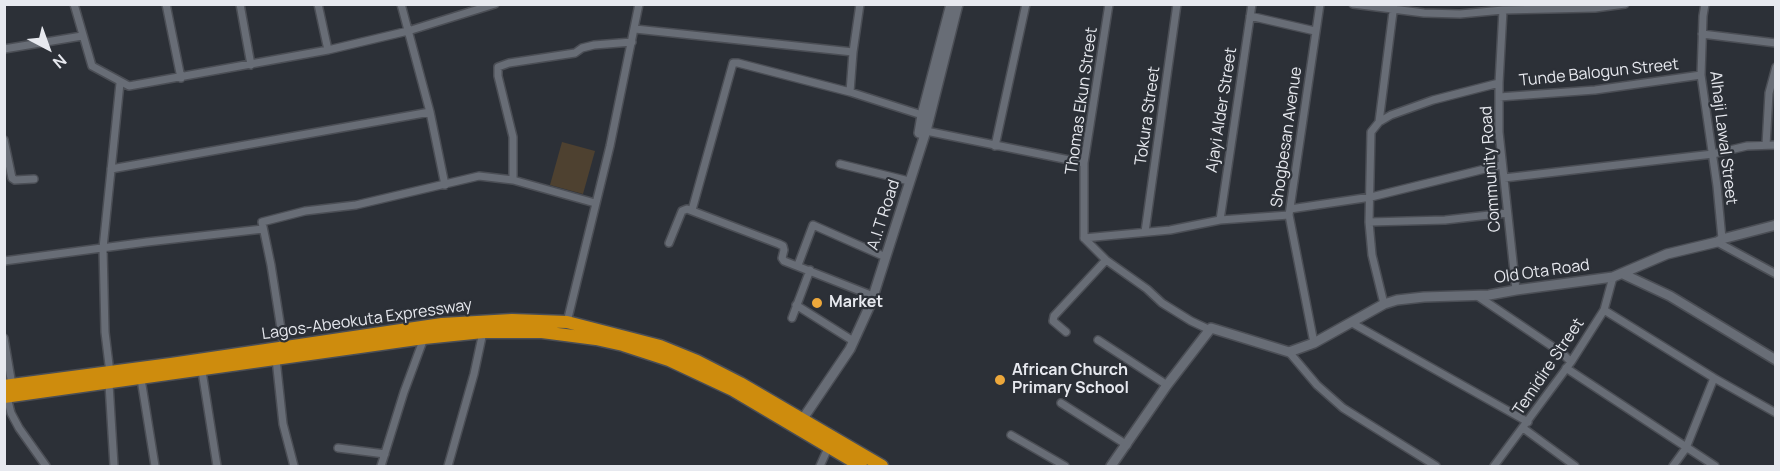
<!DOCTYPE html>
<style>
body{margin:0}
#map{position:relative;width:1780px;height:471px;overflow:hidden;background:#2c3037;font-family:Manrope,sans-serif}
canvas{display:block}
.frame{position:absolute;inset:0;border:6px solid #e7e9ef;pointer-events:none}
.north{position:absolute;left:18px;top:18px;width:60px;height:60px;-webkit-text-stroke:4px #2c3037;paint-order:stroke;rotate:139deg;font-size:16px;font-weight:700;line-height:24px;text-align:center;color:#e7e9ef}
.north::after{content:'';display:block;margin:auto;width:21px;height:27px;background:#e7e9ef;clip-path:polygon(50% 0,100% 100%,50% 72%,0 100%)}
</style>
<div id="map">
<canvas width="1780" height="471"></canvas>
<div class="frame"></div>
<div class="north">N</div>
</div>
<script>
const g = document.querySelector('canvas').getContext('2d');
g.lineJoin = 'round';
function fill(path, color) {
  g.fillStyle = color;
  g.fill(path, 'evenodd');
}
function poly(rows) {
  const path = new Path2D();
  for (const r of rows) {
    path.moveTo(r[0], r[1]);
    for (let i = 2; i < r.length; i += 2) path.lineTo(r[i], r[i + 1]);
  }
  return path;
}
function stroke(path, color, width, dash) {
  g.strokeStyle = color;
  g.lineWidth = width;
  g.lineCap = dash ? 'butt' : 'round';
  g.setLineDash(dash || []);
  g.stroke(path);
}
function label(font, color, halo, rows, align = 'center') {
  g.font = font + ' Manrope,sans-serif';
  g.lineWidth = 4.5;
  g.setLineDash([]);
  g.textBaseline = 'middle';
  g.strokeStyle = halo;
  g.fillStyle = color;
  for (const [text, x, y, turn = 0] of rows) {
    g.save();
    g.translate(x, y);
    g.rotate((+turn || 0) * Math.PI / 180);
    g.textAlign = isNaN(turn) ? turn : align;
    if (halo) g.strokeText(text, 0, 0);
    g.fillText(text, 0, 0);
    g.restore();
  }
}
fill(poly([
 [562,142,595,151,583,194,550,185]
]), '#4e4130');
const street = poly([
 [74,4,92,66,129,86,328,50,408,31,495,4],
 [166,4,181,78],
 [240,4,251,65],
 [318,4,328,50],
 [401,4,430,112,445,185],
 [1353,4,1424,13,1460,14,1503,10,1595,8,1625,4],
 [1705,4,1703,16,1701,75,1717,186,1722,239],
 [1503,10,1499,83,1499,132,1516,290],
 [1250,16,1315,31],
 [635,29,853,52],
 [1702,34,1776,43],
 [4,49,82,36],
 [850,92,853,52,860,4],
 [1499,97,1595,90,1701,75],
 [1379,122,1391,115,1433,100,1499,83],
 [926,131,1084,163],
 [4,140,12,178,15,180,34,179],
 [1766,145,1769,93,1776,67],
 [995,146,1026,4],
 [840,164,905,180],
 [111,169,430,112],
 [1504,178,1713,154,1747,146,1776,145],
 [513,180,513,137,498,76,498,67,509,63,575,53,582,48,594,45,632,42],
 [1290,209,1371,197,1501,165],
 [692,210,733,63,738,63,850,92,922,115],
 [1220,220,1252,4],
 [1369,222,1445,220,1507,213],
 [1145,232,1177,4],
 [1084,238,1084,163,1109,4],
 [1084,238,1170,230,1220,220,1289,215],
 [1084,238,1106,260,1147,289,1162,303,1191,321,1208,329],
 [1717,242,1776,274],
 [669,243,682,211,687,209,779,244,783,246,784,250,782,258,784,261,868,294],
 [4,261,147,242,263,229],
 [798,265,813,225,881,255],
 [1476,295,1562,353,1571,362],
 [1384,304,1372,255,1369,222,1371,132,1379,122,1394,4],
 [796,305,850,339],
 [1604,310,1714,378,1776,413],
 [792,318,810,270],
 [567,322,610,146,639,4],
 [1352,323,1528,422],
 [1066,332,1053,321,1054,316,1106,260],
 [4,338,12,385],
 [1098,340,1167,385],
 [1314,343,1289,215,1320,4],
 [284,348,271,265,262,222,305,211,356,205,479,176,513,180,595,203],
 [1289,352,1317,385,1343,408,1436,466],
 [276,359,283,424,294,466],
 [1566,368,1715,466],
 [202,371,217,466],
 [110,373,105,332,103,248,120,83],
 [141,379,155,466],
 [109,384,114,466],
 [7,397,11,413,19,428,46,466],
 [1061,403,1127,445],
 [1523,428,1575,466],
 [1011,435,1065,466],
 [338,448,385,454],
 [381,466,404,392,424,338],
 [448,466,474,374,483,332],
 [820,466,828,448],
 [1494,466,1571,362,1604,310,1613,277],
 [1673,466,1686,448,1714,378]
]);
const secondary = poly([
 [919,133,922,115,951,4],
 [1623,274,1670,296,1776,360],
 [802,420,850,349,871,303,926,131,958,4],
 [1111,466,1167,385,1211,328,1289,352,1314,343,1384,304,1397,300,1424,297,1489,295,1516,290,1613,277,1667,254,1717,242,1722,239,1776,225]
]);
const highway = poly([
 [4,386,171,364,442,324,512,320,567,322,660,346,697,361,740,383,882,466],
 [4,397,424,338,483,332,542,332,596,339,623,345,669,360,733,390,861,466]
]);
stroke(street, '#4b4e55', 10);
stroke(secondary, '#4b4e55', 12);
stroke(highway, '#4b4e55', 15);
stroke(street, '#686d76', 7);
stroke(secondary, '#686d76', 9);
stroke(highway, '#ce8c0d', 12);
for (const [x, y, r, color] of [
 [817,303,6,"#eda83b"],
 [1000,380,6,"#eda83b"]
]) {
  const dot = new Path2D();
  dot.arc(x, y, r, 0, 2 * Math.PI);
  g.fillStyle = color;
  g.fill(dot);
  stroke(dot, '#2c3037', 2);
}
label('16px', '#e7e9ef', '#2c3037', [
 ["Tunde Balogun Street",1599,73,-6],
 ["Thomas Ekun Street",1082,101,-82],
 ["Ajayi Alder Street",1222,110,-81],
 ["Tokura Street",1148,116,-82],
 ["Shogbesan Avenue",1287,137,-82],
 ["Alhaji Lawal Street",1723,138,83],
 ["Community Road",1491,169,-94],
 ["A.I.T Road",884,215,-72],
 ["Old Ota Road",1542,272,-8],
 ["Lagos-Abeokuta Expressway",367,320,-8],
 ["Temidire Street",1549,367,-56]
]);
label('bold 16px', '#e7e9ef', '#2c3037', [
 ["Market",829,303],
 ["African Church",1012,371],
 ["Primary School",1012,389]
], 'left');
</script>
